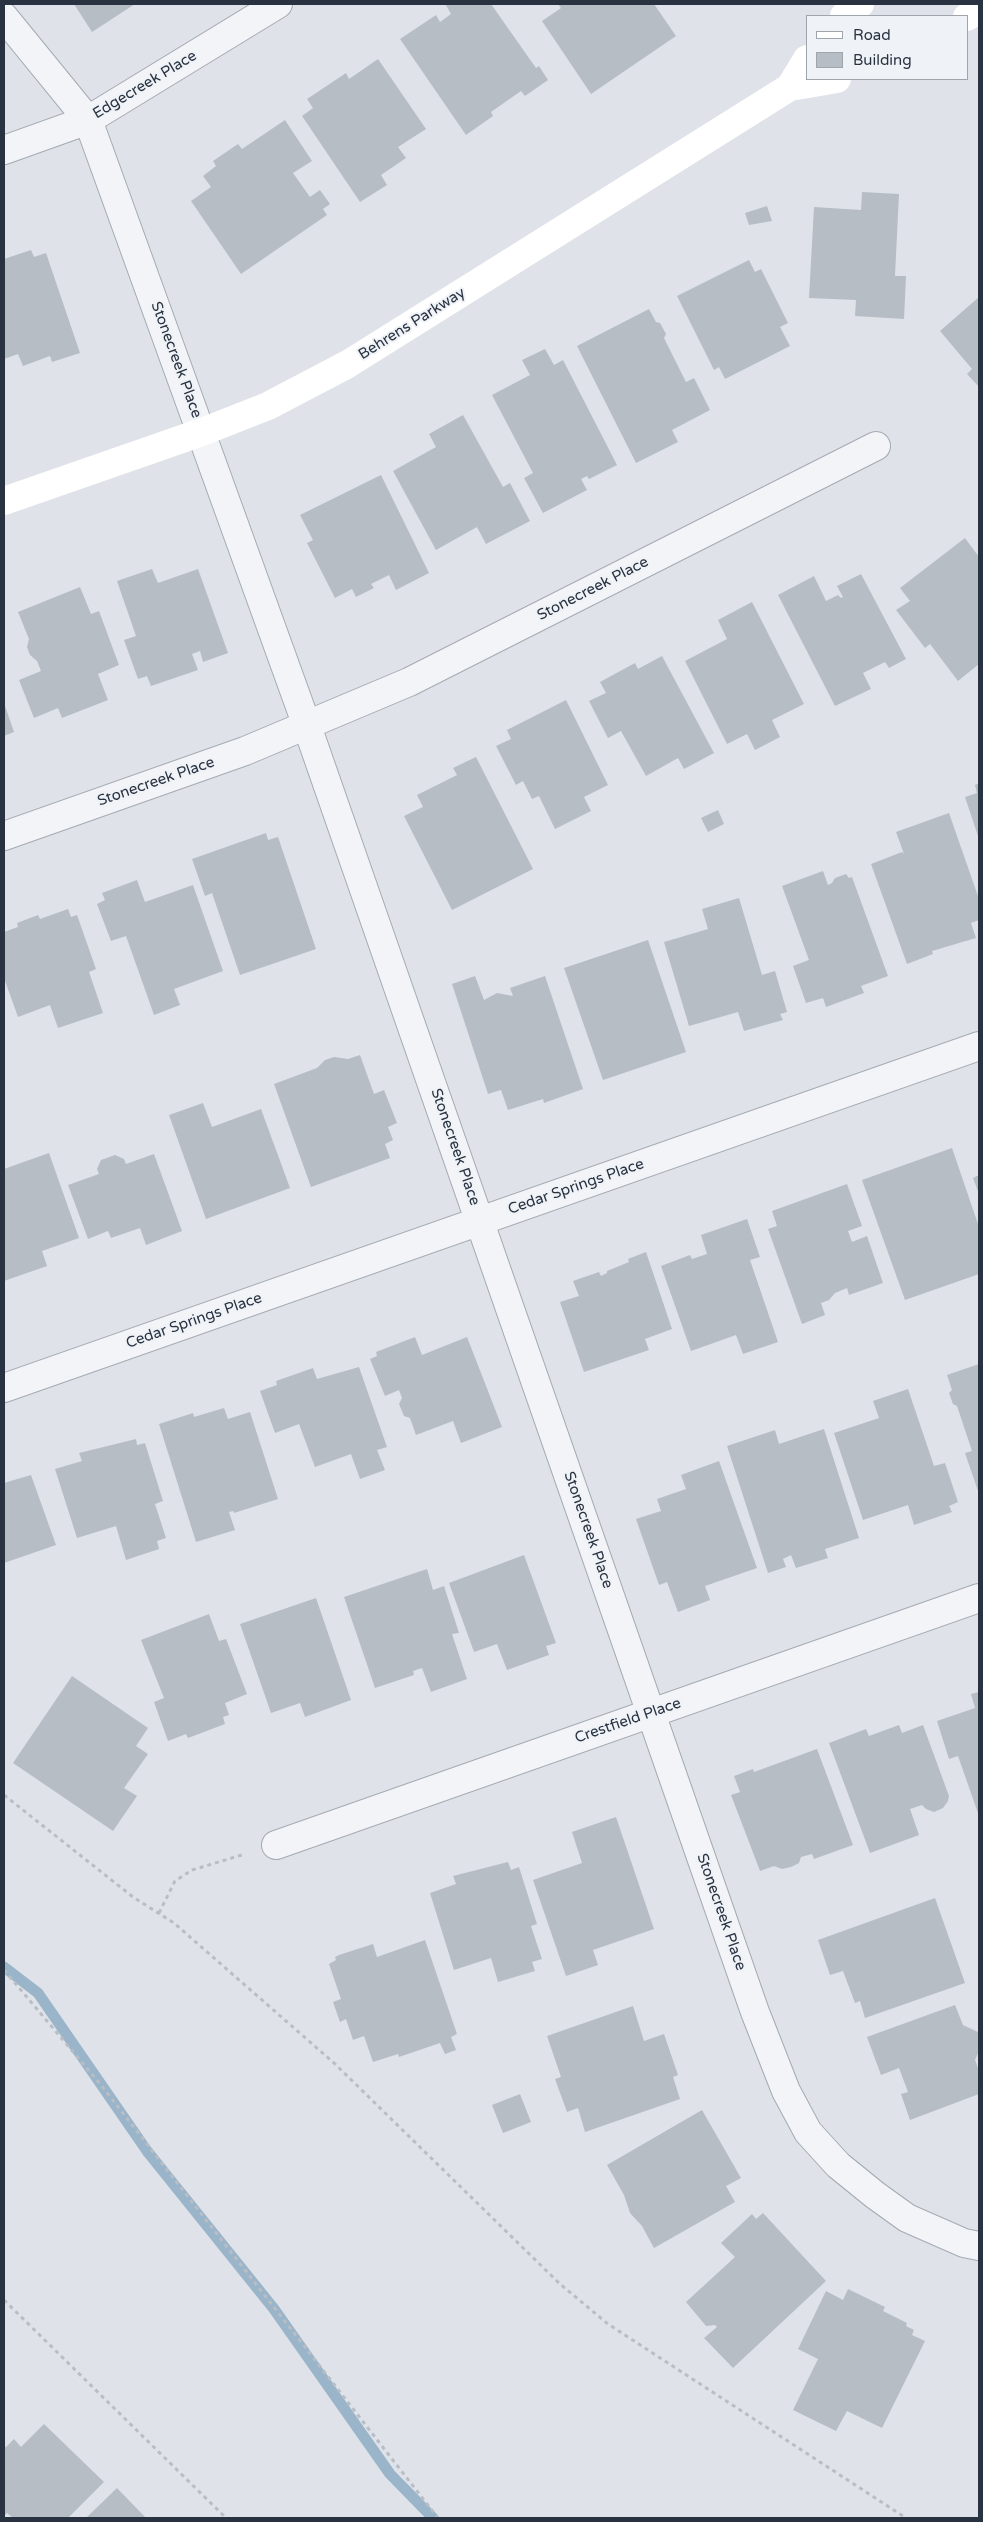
<!DOCTYPE html>
<style>
body{margin:0}
#map{position:relative;width:983px;height:2522px;overflow:hidden;background:#dfe3e9;font-family:"Varela Round",sans-serif}
canvas{display:block}
.frame{position:absolute;inset:0;border:5px solid #283240;pointer-events:none}
.legend{position:absolute;left:806px;top:15px;width:162px;height:65px;box-sizing:border-box;background:#eff2f6;border:1px solid #9fa5ad;margin:0;padding:6px 9px;list-style:none;font-size:15px;color:#283240}
.legend li{display:flex;align-items:center;gap:10px;height:25px}
.legend b{width:25px;border:1px solid #9fa5ad}
</style>
<div id="map">
<canvas width="983" height="2522"></canvas>
<div class="frame"></div>
<ul class="legend">
<li><b style="height:6px;background:#fff"></b>Road</li>
<li><b style="height:14px;background:#b6bdc5"></b>Building</li>
</ul>
</div>
<script>
const g = document.querySelector('canvas').getContext('2d');
g.lineJoin = 'round';
function poly(rows) {
  const path = new Path2D();
  for (const r of rows) {
    path.moveTo(r[0], r[1]);
    for (let i = 2; i < r.length; i += 2) path.lineTo(r[i], r[i + 1]);
  }
  return path;
}
function stroke(path, color, width, dash) {
  g.strokeStyle = color;
  g.lineWidth = width;
  g.lineCap = dash ? 'butt' : 'round';
  g.setLineDash(dash || []);
  g.stroke(path);
}
function fill(path, color) {
  g.fillStyle = color;
  g.fill(path, 'evenodd');
}
function label(font, color, halo, rows, align = 'center') {
  g.font = font + ' "Varela Round",sans-serif';
  g.lineWidth = 4;
  g.setLineDash([]);
  g.textBaseline = 'middle';
  g.strokeStyle = halo;
  g.fillStyle = color;
  for (const [text, x, y, turn = 0] of rows) {
    g.save();
    g.translate(x, y);
    g.rotate((+turn || 0) * Math.PI / 180);
    g.textAlign = isNaN(turn) ? turn : align;
    if (halo) g.strokeText(text, 0, 0);
    g.fillText(text, 0, 0);
    g.restore();
  }
}
stroke(poly([
 [4,1967,38,1993,147,2151,274,2309,390,2474,433,2518]
]), '#9ab4c9', 11);
fill(poly([
 [74,4,135,4,92,32],
 [448,4,491,4,536,68,539,66,548,80,525,96,521,91,491,112,493,116,466,135,400,39,436,15,440,22,451,14,446,5],
 [558,4,654,4,676,36,591,94,542,21,561,8],
 [378,59,426,129,398,147,406,158,381,175,387,185,360,202,302,116,313,108,307,99,346,73,349,79],
 [285,120,312,161,293,173,310,197,320,190,330,204,323,209,327,215,241,274,191,201,211,187,203,176,216,166,213,161,238,144,242,149],
 [862,192,899,194,895,276,906,276,904,319,855,316,856,300,809,298,814,207,861,210],
 [767,206,772,221,749,225,745,213],
 [31,250,34,257,46,253,80,353,52,362,50,356,23,366,18,354,4,359,4,259],
 [749,260,755,272,761,269,788,323,780,327,790,346,725,379,719,367,714,370,677,296],
 [979,297,979,387,967,374,972,369,940,331],
 [649,309,656,322,660,323,666,334,664,338,686,382,694,378,710,410,672,430,678,442,636,463,577,346],
 [545,349,554,365,563,360,617,465,589,479,587,476,581,479,587,490,543,513,524,478,533,473,492,395,530,375,522,360],
 [463,415,503,487,510,483,530,521,486,544,477,527,436,550,393,471,436,447,429,434],
 [381,475,429,573,396,590,389,575,371,584,374,588,356,597,352,589,335,598,307,543,313,540,300,515],
 [965,538,979,557,979,664,958,681,930,644,925,648,896,610,910,601,900,588],
 [152,569,158,583,198,569,228,653,203,662,200,651,192,654,198,670,151,686,147,676,138,679,124,640,136,636,117,581],
 [861,574,906,659,889,668,885,662,863,673,871,689,835,706,778,595,814,576,826,601,838,595,841,598,843,597,837,586],
 [80,587,91,614,99,611,119,665,98,674,108,700,62,718,58,708,34,718,19,680,41,671,37,661,30,655,27,647,29,639,18,612],
 [752,602,804,704,772,720,780,737,755,750,747,734,727,744,685,661,727,639,718,620],
 [662,656,714,753,684,769,678,758,646,776,621,731,608,738,589,701,606,693,600,682,635,663,638,669],
 [566,700,608,785,584,797,591,811,555,829,539,796,532,799,523,781,516,785,496,746,511,739,507,730],
 [4,703,14,732,4,736],
 [476,757,533,869,452,910,404,816,423,807,417,795,457,775,453,768],
 [979,783,979,839,965,797,977,793,975,785],
 [718,810,724,824,708,832,701,818],
 [949,813,979,899,979,920,971,923,976,938,932,951,933,954,907,964,871,864,902,852,904,854,896,832],
 [266,833,268,840,278,837,316,949,240,975,212,893,205,896,192,859],
 [823,871,828,885,832,883,835,878,846,874,849,878,852,877,888,976,861,986,864,993,826,1007,823,998,806,1003,793,966,809,960,782,886],
 [137,880,145,902,193,885,223,971,174,989,180,1005,154,1015,126,936,111,941,97,904,105,900,102,893],
 [739,898,762,975,775,971,787,1012,780,1014,783,1020,744,1031,738,1012,689,1026,664,942,708,929,702,909],
 [68,909,71,917,77,915,96,969,89,972,103,1013,58,1028,50,1005,18,1017,4,978,4,932,18,927,17,923,38,915,40,919],
 [648,940,686,1052,603,1080,564,968],
 [475,976,484,1000,497,993,513,996,510,988,545,976,583,1089,544,1103,543,1099,508,1110,501,1090,488,1094,452,984],
 [360,1055,374,1094,384,1090,397,1123,388,1127,393,1140,385,1144,390,1158,311,1187,274,1084,317,1068,325,1060,334,1057,348,1059],
 [203,1103,212,1127,261,1109,290,1188,206,1219,169,1115],
 [952,1148,979,1227,979,1274,905,1300,862,1180],
 [49,1153,79,1238,42,1251,47,1266,4,1281,4,1169],
 [154,1154,182,1231,146,1245,140,1228,111,1238,108,1231,88,1239,68,1185,99,1174,97,1169,101,1160,115,1155,124,1159,126,1164],
 [979,1175,979,1194,973,1178],
 [847,1184,862,1226,848,1231,852,1242,867,1236,883,1283,849,1295,847,1288,835,1293,829,1300,821,1303,825,1315,802,1324,768,1229,777,1226,772,1211],
 [747,1219,760,1257,750,1260,778,1342,743,1354,736,1335,691,1351,661,1266,690,1255,692,1259,707,1254,701,1235],
 [646,1252,672,1329,645,1339,649,1350,584,1372,560,1302,579,1296,573,1281,599,1272,601,1276,607,1273,607,1271,629,1262,628,1259],
 [415,1337,422,1355,467,1337,502,1427,461,1443,453,1421,416,1435,410,1418,404,1416,399,1404,402,1398,399,1390,385,1396,370,1359,377,1356,376,1352],
 [979,1364,979,1494,965,1453,972,1451,957,1406,953,1404,949,1393,952,1390,947,1375],
 [359,1367,387,1447,377,1450,385,1470,360,1479,351,1454,315,1467,299,1424,275,1433,260,1391,277,1385,276,1381,313,1368,317,1379],
 [908,1389,934,1466,945,1463,958,1502,949,1506,952,1512,914,1525,908,1505,863,1520,834,1433,879,1418,873,1401],
 [224,1408,228,1419,250,1412,278,1499,234,1513,233,1511,229,1512,235,1530,196,1542,159,1424,193,1413,194,1417],
 [824,1429,859,1538,825,1549,828,1558,796,1568,791,1555,783,1559,786,1567,768,1573,727,1446,775,1430,779,1444],
 [136,1439,137,1445,145,1443,163,1501,155,1504,166,1538,157,1541,159,1549,126,1560,116,1526,77,1538,55,1469,82,1461,79,1453],
 [719,1461,757,1568,705,1586,710,1600,678,1612,667,1582,659,1585,636,1519,661,1511,657,1499,686,1489,681,1475],
 [31,1475,56,1545,4,1563,4,1483],
 [524,1555,556,1643,546,1646,549,1655,507,1670,497,1644,474,1652,449,1583],
 [427,1569,433,1590,444,1586,459,1633,452,1634,467,1679,431,1692,422,1668,413,1671,414,1675,375,1688,344,1597],
 [316,1598,351,1700,305,1717,300,1703,271,1713,240,1624],
 [209,1614,219,1641,226,1639,247,1694,225,1703,229,1715,223,1717,225,1724,188,1738,186,1734,168,1741,154,1702,164,1698,141,1640],
 [72,1676,148,1728,136,1746,148,1754,124,1788,137,1796,113,1831,13,1763],
 [979,1692,979,1816,958,1756,949,1759,937,1721,975,1708,971,1694],
 [899,1725,902,1733,923,1725,949,1796,948,1801,943,1808,934,1812,926,1809,922,1805,910,1809,919,1835,870,1853,829,1743,866,1729,869,1736],
 [817,1749,853,1845,814,1859,812,1854,801,1857,799,1863,791,1867,782,1869,774,1866,760,1871,731,1795,740,1792,734,1776,753,1769,754,1772],
 [616,1817,654,1929,593,1950,598,1965,566,1976,533,1880,582,1863,572,1832],
 [508,1862,511,1870,519,1867,537,1924,531,1926,542,1959,532,1962,535,1971,498,1982,491,1958,454,1970,430,1893,456,1884,453,1876],
 [935,1898,965,1983,865,2018,860,2001,855,2003,843,1971,830,1975,818,1940],
 [425,1940,457,2034,451,2037,456,2050,445,2054,440,2043,399,2057,398,2054,373,2062,364,2036,353,2040,346,2019,340,2022,333,2002,341,1999,329,1964,336,1960,335,1957,339,1955,373,1944,377,1957],
 [955,2005,963,2025,978,2032,979,2036,979,2051,975,2060,979,2071,979,2094,910,2120,901,2094,908,2092,899,2068,881,2075,867,2037],
 [633,2006,644,2041,664,2034,678,2075,673,2077,680,2099,585,2132,578,2108,567,2112,555,2079,561,2077,547,2036],
 [520,2094,531,2122,503,2133,492,2105],
 [702,2110,741,2178,726,2186,735,2202,654,2248,642,2226,630,2213,624,2195,607,2165],
 [763,2213,826,2281,733,2368,704,2338,717,2327,715,2325,706,2326,686,2302,735,2257,721,2243,752,2214,756,2219],
 [848,2289,885,2307,883,2311,907,2323,906,2326,914,2330,912,2335,925,2341,882,2428,847,2411,836,2431,793,2410,818,2359,798,2349,826,2291,843,2300],
 [44,2424,104,2482,68,2518,13,2518,7,2513,4,2516,4,2446,6,2447,14,2439,21,2447],
 [117,2488,146,2518,86,2518]
]), '#b6bdc5');
const street = poly([
 [4,17,88,120,307,726,755,2012,786,2091,808,2132,838,2165,875,2195,907,2218,964,2243,979,2246],
 [4,150,88,120,278,4],
 [4,836,245,751,409,682,876,446],
 [4,1388,979,1046],
 [276,1845,979,1598]
]);
stroke(street, '#a4aab3', 30);
stroke(poly([
 [4,1795,133,1897,174,1923,334,2063,560,2284,608,2324,906,2518],
 [159,1913,175,1881,192,1870,245,1854],
 [4,1970,101,2085,438,2518],
 [4,2300,226,2518]
]), '#b9bec4', 3, [4, 4]);
stroke(street, '#f2f4f7', 28);
stroke(poly([
 [844,16,860,4],
 [967,17,979,10],
 [790,87,807,59],
 [4,501,202,432,268,406,348,364,790,87,837,79]
]), '#fff', 28);
label('15px', '#283240', '#eff2f6', [
 ["Edgecreek Place",145,85,-31],
 ["Behrens Parkway",412,324,-32],
 ["Stonecreek Place",176,360,70],
 ["Stonecreek Place",593,589,-27],
 ["Stonecreek Place",156,782,-19],
 ["Stonecreek Place",455,1147,71],
 ["Cedar Springs Place",576,1187,-19],
 ["Cedar Springs Place",194,1321,-19],
 ["Stonecreek Place",588,1530,71],
 ["Crestfield Place",628,1721,-19],
 ["Stonecreek Place",721,1912,71]
]);
</script>
